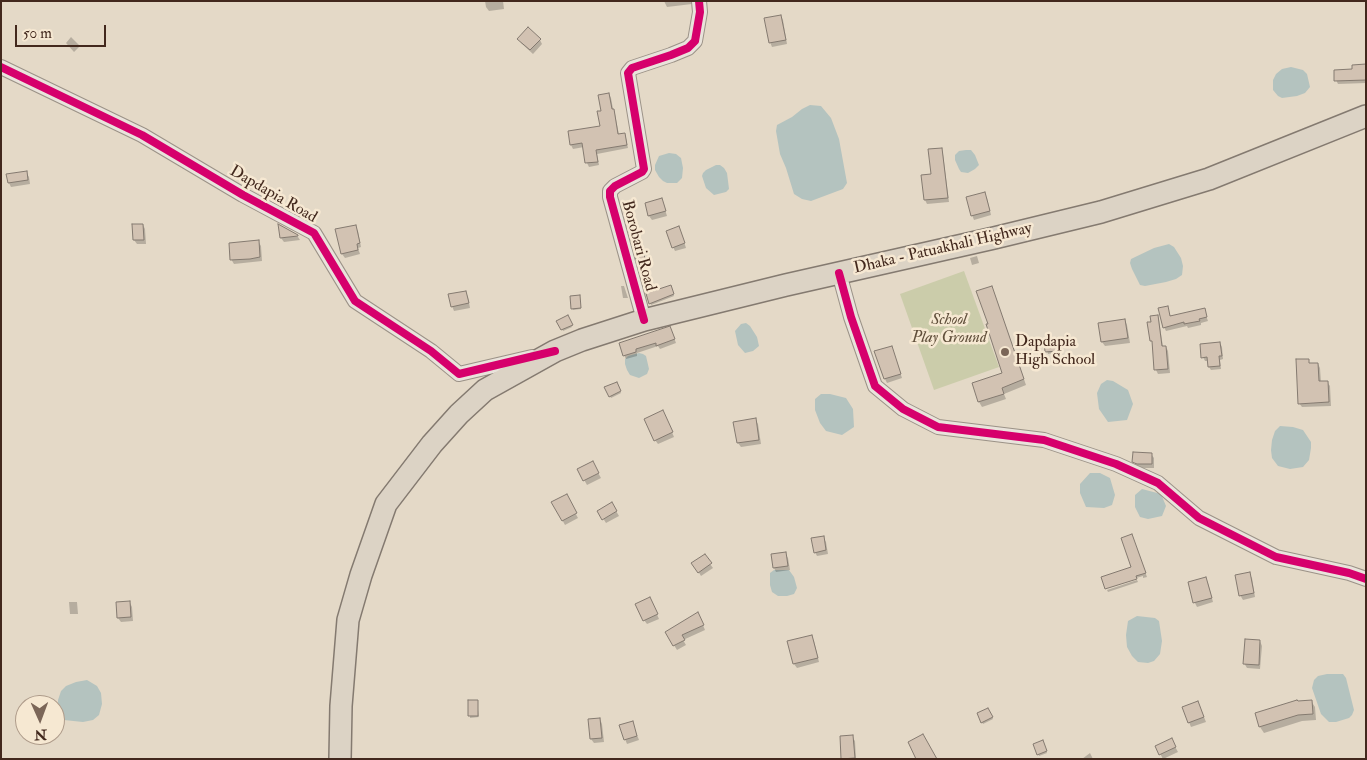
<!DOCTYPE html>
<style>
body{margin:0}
#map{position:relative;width:1367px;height:760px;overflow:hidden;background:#e4d9c7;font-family:"IM FELL Double Pica",serif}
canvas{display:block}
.frame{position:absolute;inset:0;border:2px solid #42281d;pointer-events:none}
.north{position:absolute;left:15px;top:695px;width:50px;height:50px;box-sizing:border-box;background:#f6e8d2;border:1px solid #ae9b8a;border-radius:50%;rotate:178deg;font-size:14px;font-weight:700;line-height:20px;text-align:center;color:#42281d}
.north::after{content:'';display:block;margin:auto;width:18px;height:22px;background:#7b6658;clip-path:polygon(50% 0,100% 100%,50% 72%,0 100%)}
.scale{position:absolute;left:15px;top:25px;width:91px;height:22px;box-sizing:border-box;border:2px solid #42281d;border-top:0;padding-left:6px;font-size:15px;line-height:18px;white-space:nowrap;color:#42281d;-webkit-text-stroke:4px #f6e8d2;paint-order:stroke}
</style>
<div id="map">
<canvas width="1367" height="760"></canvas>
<div class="frame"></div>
<div class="north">N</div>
<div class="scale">50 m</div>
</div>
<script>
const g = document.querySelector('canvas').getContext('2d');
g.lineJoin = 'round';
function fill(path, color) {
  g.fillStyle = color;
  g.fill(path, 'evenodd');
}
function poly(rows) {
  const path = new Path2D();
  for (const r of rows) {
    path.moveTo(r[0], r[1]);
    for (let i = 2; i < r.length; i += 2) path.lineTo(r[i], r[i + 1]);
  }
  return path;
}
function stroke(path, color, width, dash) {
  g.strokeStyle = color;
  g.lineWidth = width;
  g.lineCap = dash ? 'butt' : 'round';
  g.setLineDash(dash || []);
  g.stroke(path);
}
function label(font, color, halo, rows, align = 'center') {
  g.font = font + ' "IM FELL Double Pica",serif';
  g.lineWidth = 5;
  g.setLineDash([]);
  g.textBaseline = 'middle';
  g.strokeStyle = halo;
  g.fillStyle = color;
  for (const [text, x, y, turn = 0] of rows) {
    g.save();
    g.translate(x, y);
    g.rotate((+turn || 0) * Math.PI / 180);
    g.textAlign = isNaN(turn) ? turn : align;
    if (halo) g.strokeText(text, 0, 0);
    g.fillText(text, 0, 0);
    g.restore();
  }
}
fill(poly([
 [964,271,999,367,934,390,900,294]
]), '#cbccaa');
fill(poly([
 [1291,67,1303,70,1307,74,1310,87,1305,93,1297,96,1282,98,1278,96,1273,90,1273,80,1276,74,1282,69],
 [810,105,821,106,831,118,839,139,847,183,843,189,811,201,802,199,794,194,786,168,780,154,776,131,777,125,792,117,802,109],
 [966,150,971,150,975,155,979,165,975,169,968,173,961,172,959,169,955,160,955,155,959,151],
 [669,153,676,154,681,158,683,168,682,178,677,183,667,183,663,181,659,177,655,170,655,165,659,156],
 [716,165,720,165,724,168,727,173,729,189,726,192,714,195,706,188,702,176,703,173,706,170],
 [1169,244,1174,247,1181,258,1183,266,1182,275,1176,279,1166,282,1145,286,1140,285,1132,269,1130,263,1131,259,1154,248],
 [746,323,750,326,757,337,759,346,753,351,745,353,738,345,735,331,741,324],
 [639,353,643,354,646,356,649,369,647,374,639,378,630,375,627,370,625,364,625,359,628,356],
 [1107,380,1113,381,1128,390,1133,404,1127,420,1108,422,1099,409,1097,393,1101,384],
 [821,394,830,394,846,398,853,409,854,427,842,435,826,431,820,423,815,410,815,399],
 [1280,426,1293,427,1303,430,1311,442,1311,448,1309,460,1303,467,1290,469,1278,466,1272,458,1271,450,1272,440,1275,431],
 [1090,473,1100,473,1110,478,1115,495,1112,505,1104,508,1086,507,1080,493,1080,484],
 [1142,489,1161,494,1166,506,1162,516,1148,519,1140,517,1135,507,1135,495],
 [774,570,789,570,794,577,797,588,794,594,787,596,778,596,772,592,770,585,770,573],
 [1137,616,1155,618,1159,621,1162,641,1160,654,1154,661,1148,663,1138,662,1132,656,1127,647,1126,635,1128,621],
 [1327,674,1343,674,1346,678,1354,710,1352,715,1349,718,1336,722,1329,722,1321,714,1312,688,1314,680,1318,676],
 [87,680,97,686,101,693,102,704,99,715,93,720,83,722,64,720,59,716,58,708,58,700,61,691,66,686,76,682]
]), '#b4c3bf');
fill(poly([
 [485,1,503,1,504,9,489,11,486,7],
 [664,1,693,1,692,4,667,7],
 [781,16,783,20,787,44,772,47,770,42],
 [71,37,80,46,74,52,66,43],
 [519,39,540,40,542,44,533,54,521,43],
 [1366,65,1366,83,1338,84,1336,80],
 [609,94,611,98,613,109,615,114,619,135,624,135,626,138,628,148,597,154,599,165,589,167,587,163,584,147,573,149,571,145,569,132,601,127],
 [941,149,943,154,949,202,927,204,925,200,923,176,932,175],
 [26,172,29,177,30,184,11,187,9,183],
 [984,194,987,198,991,215,974,220,972,215],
 [662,200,667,216,652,220,649,216],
 [134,225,143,225,145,229,146,244,137,244,134,240],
 [279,226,298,237,300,240,284,242,281,238],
 [355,226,358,231,361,247,358,248,360,254,345,258,342,254],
 [681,232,686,248,675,251,673,247],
 [258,241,261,246,262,261,234,264,231,259],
 [977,256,979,263,972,265,970,258],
 [648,268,650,272,643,274,641,271],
 [645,284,653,293,671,288,674,296,651,305],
 [621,286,624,286,628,298,623,298],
 [466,293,468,297,470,308,454,311,452,306],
 [994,293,1026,385,1004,394,1006,399,982,407,979,402,973,384,1004,374,990,324],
 [579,296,581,309,573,310,572,308],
 [1167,307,1171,317,1204,310,1208,321,1201,323,1201,325,1188,328,1187,326,1166,331,1164,327],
 [1157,316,1159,320,1163,347,1166,347,1168,351,1170,373,1158,374,1156,370,1154,344,1152,340],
 [568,317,572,327,563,331,558,321],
 [1125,320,1127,325,1130,343,1105,346,1102,342],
 [672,332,676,343,660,349,658,346,637,353,637,356,626,359,624,355,620,344],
 [1045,341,1057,342,1058,352,1048,354],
 [1220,343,1222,347,1223,359,1220,360,1221,369,1211,370,1209,367,1208,361,1205,361,1203,357],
 [893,351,902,378,887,383,885,379],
 [1308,360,1310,365,1318,364,1320,368,1321,383,1327,382,1330,386,1331,406,1302,407,1299,403],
 [616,383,621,393,611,398,606,388],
 [665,416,674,437,658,444,655,440],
 [755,419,758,424,761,444,741,447,738,443,735,423],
 [1151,454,1154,458,1154,468,1141,468,1136,466,1134,461],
 [592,462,601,478,587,485,578,469],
 [566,496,578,518,565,525,553,503],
 [612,504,619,516,606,523,599,512],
 [823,537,826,542,828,554,817,556,815,552],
 [1133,539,1147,577,1143,578,1143,576,1106,587,1133,568],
 [785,553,788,558,790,570,776,572,774,568],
 [693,563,710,564,713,568,701,576],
 [1249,574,1252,578,1255,597,1243,600,1240,595],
 [1137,580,1138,582,1108,592,1107,590],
 [1189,583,1208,583,1213,602,1197,607,1195,603],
 [69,602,77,602,78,614,70,614],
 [130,603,132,607,133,621,121,622,118,618],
 [652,603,659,619,647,624,644,620],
 [700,618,705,630,683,640,686,645,677,650,666,632],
 [811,636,814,641,819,662,797,668,794,664],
 [1260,641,1262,646,1260,669,1247,668,1244,663],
 [477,701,479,717,470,718,470,716],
 [1311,701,1315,707,1316,720,1302,721,1264,733,1260,727],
 [1200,707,1206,722,1191,727,1183,708],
 [988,709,993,719,983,724,978,714],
 [600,719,602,724,604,742,594,743,591,739],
 [632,722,639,740,627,744,625,739],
 [852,737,855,741,856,759,843,759],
 [1171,739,1178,752,1163,759,1156,746],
 [1043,743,1047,753,1039,756,1034,744],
 [1090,753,1093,759,1082,759]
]), '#0003');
const building = poly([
 [781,15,786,40,769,43,764,18,781,15],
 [528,27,541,39,530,50,517,39,528,27],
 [1366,64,1366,80,1334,81,1334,70,1352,69,1352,65,1366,64],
 [609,93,612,109,614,109,618,134,625,133,627,145,596,150,598,162,585,163,582,143,570,145,568,131,600,126,597,111,601,111,598,95,609,93],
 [942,148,948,198,924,200,921,175,931,174,928,149,942,148],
 [27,171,28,180,8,183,6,174,27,171],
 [985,192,990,211,971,216,966,197,985,192],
 [662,198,666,211,648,216,645,203,662,198],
 [132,224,143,224,144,240,133,240,132,224],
 [278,224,298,235,298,236,280,238,278,224],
 [356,225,360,243,357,244,358,250,341,254,335,229,356,225],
 [679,226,685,243,672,248,666,231,679,226],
 [259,240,260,257,250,259,230,260,229,243,259,240],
 [642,249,648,267,639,270,634,252,642,249],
 [643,283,650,283,653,291,671,285,674,294,649,304,643,283],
 [992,286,1024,379,1002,388,1004,394,978,402,972,383,1002,373,986,324,988,324,976,291,992,286],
 [466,291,469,303,451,307,448,294,466,291],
 [580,295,581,308,571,309,570,296,580,295],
 [1168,306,1170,316,1205,308,1207,317,1199,319,1200,321,1184,324,1184,322,1163,328,1158,308,1168,306],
 [568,315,573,325,561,330,556,321,568,315],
 [1158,315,1162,346,1166,346,1168,369,1154,370,1152,341,1150,341,1147,322,1151,322,1150,316,1158,315],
 [1125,319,1128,338,1101,342,1098,323,1125,319],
 [670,326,675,339,656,346,656,343,636,349,636,352,623,356,619,343,670,326],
 [1057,338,1058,351,1045,352,1044,340,1057,338],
 [1220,342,1222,356,1219,356,1220,366,1208,367,1207,357,1201,358,1200,344,1220,342],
 [892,346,901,374,884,379,874,351,892,346],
 [1296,359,1309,359,1309,363,1318,363,1319,381,1328,381,1329,402,1298,404,1296,359],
 [617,382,621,391,609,397,604,387,617,382],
 [663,410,673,432,654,441,644,419,663,410],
 [756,418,759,440,737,443,733,422,756,418],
 [1133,452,1152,453,1152,464,1137,464,1132,462,1133,452],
 [593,461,599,473,583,481,577,469,593,461],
 [567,494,577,513,562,521,551,502,567,494],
 [612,502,617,511,602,520,597,511,612,502],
 [1132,534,1146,573,1136,576,1137,579,1105,589,1101,577,1131,567,1121,538,1132,534],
 [824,536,826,550,814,553,811,538,824,536],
 [786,552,788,566,773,568,771,554,786,552],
 [705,554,712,563,698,573,691,563,705,554],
 [1250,572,1254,593,1239,596,1235,575,1250,572],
 [1206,577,1212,598,1193,603,1188,582,1206,577],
 [650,597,658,614,643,621,635,604,650,597],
 [130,601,131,617,117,618,116,602,130,601],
 [698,612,704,625,682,635,685,640,673,646,665,632,698,612],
 [812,635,818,658,793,664,787,641,812,635],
 [1245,639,1260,640,1259,665,1243,664,1245,639],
 [468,700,478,700,478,716,468,716,468,700],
 [1297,700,1298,701,1312,700,1313,714,1298,715,1259,727,1255,713,1297,700],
 [1198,701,1204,717,1188,723,1182,707,1198,701],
 [988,708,993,717,981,723,977,713,988,708],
 [600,718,602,738,590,739,588,719,600,718],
 [633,721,637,736,624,740,619,725,633,721],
 [923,734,937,759,916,759,908,742,923,734],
 [853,735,855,758,841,759,840,736,853,735],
 [1172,738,1176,747,1159,755,1155,746,1172,738],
 [1043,740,1047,751,1037,755,1033,744,1043,740]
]);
fill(building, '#d2c2b2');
stroke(building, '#847a70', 1);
const minor = poly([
 [1,67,142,135,243,195,314,233,355,301,431,351,459,374,532,357],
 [839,273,851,317,875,386,903,409,938,427,1044,440,1116,464,1158,483,1199,518,1276,557,1349,573,1366,579],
 [644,320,610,197,610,191,615,186,642,172,644,169,628,73,632,68,671,55,688,48,695,41,700,12,699,1]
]);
const highway = poly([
 [340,759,341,706,348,620,361,575,386,504,432,444,459,414,485,390,555,351,582,340,644,320,786,285,994,238,1101,212,1209,179,1366,116]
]);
stroke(minor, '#9b9287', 16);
stroke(highway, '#847a70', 24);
stroke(minor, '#e9e3db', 14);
stroke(highway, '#dcd3c5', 21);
stroke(poly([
 [1,67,142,135,243,195,314,233,355,301,431,351,459,374,555,351],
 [839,273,851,317,875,386,903,409,938,427,1044,440,1116,464,1158,483,1199,518,1276,557,1349,573,1366,579],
 [644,320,610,197,610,191,615,186,642,172,644,169,628,73,632,68,671,55,688,48,695,41,700,12,699,1]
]), '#d6006c', 8);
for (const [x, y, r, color] of [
 [1005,352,5,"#7b6658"]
]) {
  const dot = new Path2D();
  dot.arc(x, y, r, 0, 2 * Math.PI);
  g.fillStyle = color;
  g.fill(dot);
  stroke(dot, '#f6e8d2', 2);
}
label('16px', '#42281d', '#f6e8d2', [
 ["Dapdapia Road",273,195,30],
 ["Borobari Road",638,246,75],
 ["Dhaka - Patuakhali Highway",943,249,-13]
]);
label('italic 16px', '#5f4e3a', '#f6e8d2', [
 ["School",949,321],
 ["Play Ground",949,339]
]);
label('16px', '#42281d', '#f6e8d2', [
 ["Dapdapia",1015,343],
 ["High School",1015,361]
], 'left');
</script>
